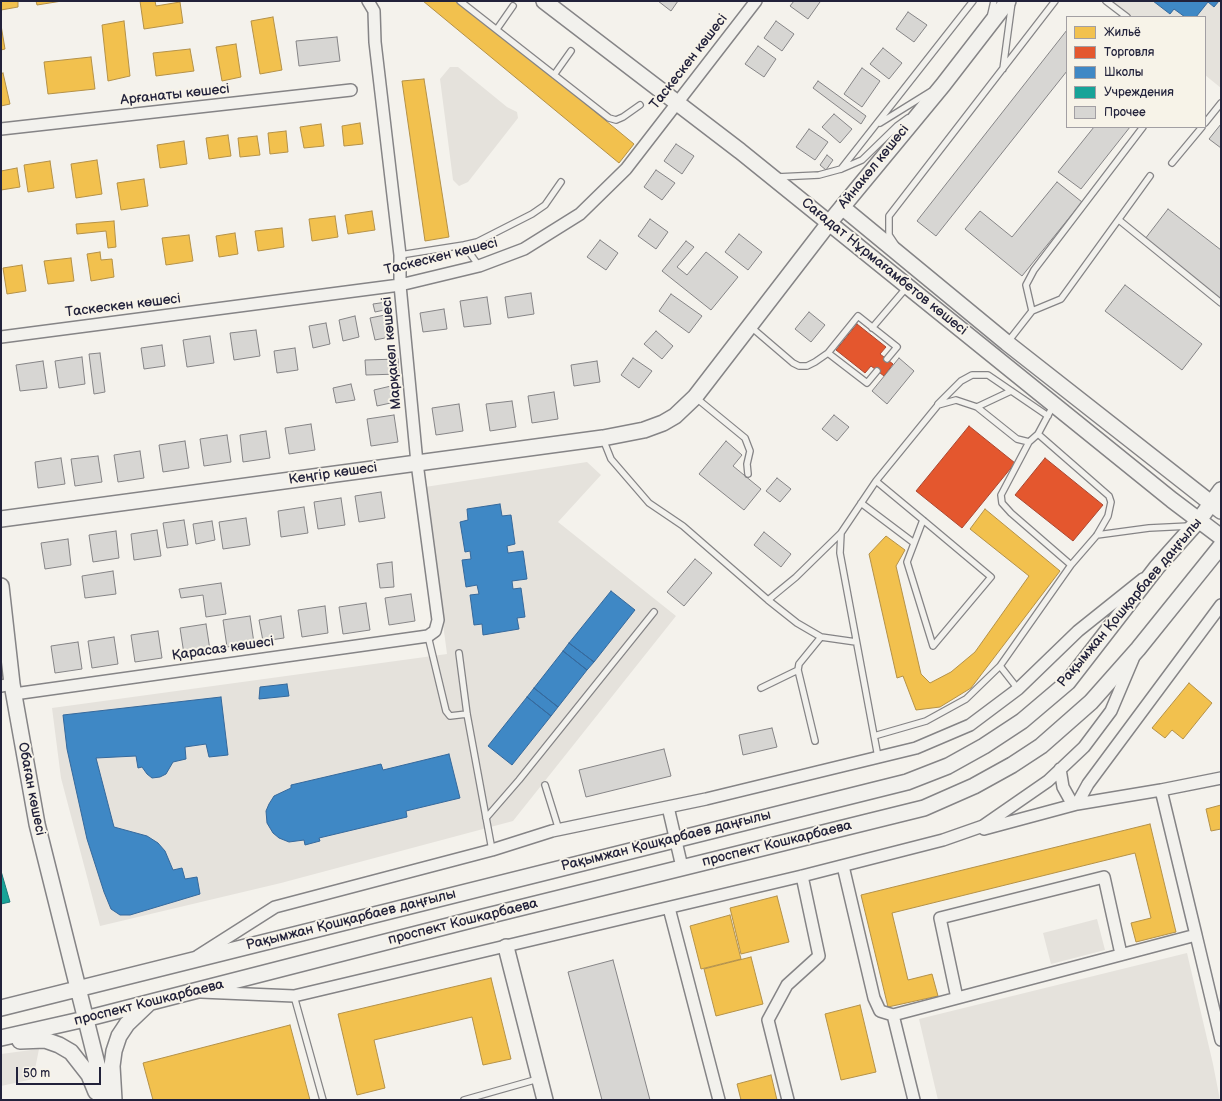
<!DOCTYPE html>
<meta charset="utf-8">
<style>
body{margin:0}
#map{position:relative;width:1222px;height:1101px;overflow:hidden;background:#f4f2ec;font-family:"Balsamiq Sans",sans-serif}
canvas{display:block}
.frame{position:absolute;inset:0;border:2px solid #22223b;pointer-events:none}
.legend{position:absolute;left:1066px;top:16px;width:140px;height:112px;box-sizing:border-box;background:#f7f3e8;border:1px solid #a29fa3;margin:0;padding:5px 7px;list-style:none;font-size:12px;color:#22223b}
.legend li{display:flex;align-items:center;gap:8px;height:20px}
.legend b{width:20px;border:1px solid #a29fa3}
.scale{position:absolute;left:16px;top:1067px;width:85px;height:18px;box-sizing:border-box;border:2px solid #22223b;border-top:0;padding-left:5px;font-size:12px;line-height:14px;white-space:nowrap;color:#22223b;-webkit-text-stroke:3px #f7f3e8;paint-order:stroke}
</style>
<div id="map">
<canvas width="1222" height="1101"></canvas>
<div class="frame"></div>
<ul class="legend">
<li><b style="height:11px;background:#f2c14e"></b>Жильё</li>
<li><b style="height:11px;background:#e4572e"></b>Торговля</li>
<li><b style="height:11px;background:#3f88c5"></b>Школы</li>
<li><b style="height:11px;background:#17a398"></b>Учреждения</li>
<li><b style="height:11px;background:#d7d6d3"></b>Прочее</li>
</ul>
<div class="scale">50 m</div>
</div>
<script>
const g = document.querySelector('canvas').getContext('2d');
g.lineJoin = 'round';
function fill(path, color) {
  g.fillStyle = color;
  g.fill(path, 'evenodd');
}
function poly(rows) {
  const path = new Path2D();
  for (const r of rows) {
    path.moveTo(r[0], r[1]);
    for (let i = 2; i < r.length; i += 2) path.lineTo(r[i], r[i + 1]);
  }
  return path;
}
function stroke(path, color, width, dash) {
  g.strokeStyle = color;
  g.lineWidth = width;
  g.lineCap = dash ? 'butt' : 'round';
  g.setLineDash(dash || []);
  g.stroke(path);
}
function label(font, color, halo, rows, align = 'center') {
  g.font = font + ' "Balsamiq Sans",sans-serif';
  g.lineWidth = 4;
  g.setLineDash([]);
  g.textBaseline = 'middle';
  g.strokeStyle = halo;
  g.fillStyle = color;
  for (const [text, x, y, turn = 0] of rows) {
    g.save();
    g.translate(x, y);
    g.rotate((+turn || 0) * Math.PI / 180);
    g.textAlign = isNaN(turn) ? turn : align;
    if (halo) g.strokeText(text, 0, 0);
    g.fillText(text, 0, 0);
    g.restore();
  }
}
fill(poly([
 [1110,1,1221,1,1221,88,1205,75,1205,17,1131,17],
 [450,67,458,67,507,107,517,112,518,118,468,182,459,186,453,180,452,172,440,79],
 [587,462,601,475,558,522,676,616,513,821,281,883,100,926,61,778,52,708,447,654,425,487],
 [1097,919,1105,950,1051,964,1043,933],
 [1187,953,1213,1064,1220,1100,938,1100,919,1019],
 [39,1049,33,1079,1,1086,1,1054]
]), '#e5e2dc');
const homes = poly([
 [1,1,18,1,18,7,1,10,1,1],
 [36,1,62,1,37,5,36,1],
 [140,1,155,1,156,6,180,2,183,23,144,29,140,1],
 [423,1,461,1,634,144,619,163,423,1],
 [273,17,282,70,260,74,251,21,273,17],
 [124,21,130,76,108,81,102,25,124,21],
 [1,25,5,49,1,50,1,25],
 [236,44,241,77,222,81,216,47,236,44],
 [190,49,194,71,156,76,153,53,190,49],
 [91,57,95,89,48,94,44,62,91,57],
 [3,73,10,104,1,106,1,74,3,73],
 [424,79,449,237,425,241,402,81,424,79],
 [360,123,363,144,344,146,342,126,360,123],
 [321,124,324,146,304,148,300,127,321,124],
 [286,131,288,152,270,154,268,133,286,131],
 [228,135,231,156,209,159,206,138,228,135],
 [257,136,260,155,240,157,238,138,257,136],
 [184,141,187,164,160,168,157,145,184,141],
 [97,160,102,194,76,198,71,164,97,160],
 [50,161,54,188,28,192,24,165,50,161],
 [17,168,20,187,1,190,1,171,17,168],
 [144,179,148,206,121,210,117,183,144,179],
 [372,211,375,230,348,234,345,215,372,211],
 [335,216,338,237,312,241,309,219,335,216],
 [114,221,116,247,108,248,106,231,77,234,76,224,114,221],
 [282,228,284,247,258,251,255,231,282,228],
 [235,233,238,254,219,257,216,236,235,233],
 [189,235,193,261,166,265,162,238,189,235],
 [100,252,101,260,112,259,114,277,91,281,87,254,100,252],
 [71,258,74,281,48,284,44,261,71,258],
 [22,265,26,291,7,294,3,268,22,265],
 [985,509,1060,571,971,688,940,707,916,710,903,676,897,678,869,554,886,536,905,550,896,566,921,674,930,683,951,672,975,652,1029,576,970,529,985,509],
 [1189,683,1212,703,1183,739,1172,730,1165,738,1152,728,1189,683],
 [1221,805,1221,829,1211,831,1206,809,1221,805],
 [1150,824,1176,932,1136,942,1131,923,1151,918,1135,853,892,913,908,980,932,974,938,996,888,1007,861,895,1150,824],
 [777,896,789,942,741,954,730,908,777,896],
 [730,915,741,959,701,969,690,926,730,915],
 [751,957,763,1004,716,1016,704,969,751,957],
 [491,978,511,1059,483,1065,472,1017,374,1040,385,1088,357,1095,338,1014,491,978],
 [860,1005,876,1072,841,1080,825,1014,860,1005],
 [290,1025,310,1100,153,1100,143,1063,290,1025],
 [771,1075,777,1100,741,1100,737,1084,771,1075]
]);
fill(homes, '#f2c14e');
stroke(homes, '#b49148', 1);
const shops = poly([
 [857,324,886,347,880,354,893,364,884,376,871,366,865,373,836,350,857,324],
 [969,426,1015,463,962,528,916,491,969,426],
 [1045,458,1103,505,1073,541,1015,495,1045,458]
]);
fill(shops, '#e4572e');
stroke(shops, '#aa4732', 1);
const schools = poly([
 [1153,1,1219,1,1214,7,1208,2,1196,17,1185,17,1174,9,1170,14,1153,1],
 [500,504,502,516,511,515,515,544,507,546,508,553,523,551,527,579,512,581,513,589,521,588,525,617,517,618,519,629,483,635,482,624,474,625,470,595,479,594,477,585,466,587,462,560,471,559,470,551,465,552,460,522,468,520,467,509,500,504],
 [611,591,635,610,594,662,569,643,611,591],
 [569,643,594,662,587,670,563,651,569,643],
 [563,651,587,670,558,707,534,688,563,651],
 [287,684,289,696,259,699,260,687,287,684],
 [534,688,558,707,551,716,527,697,534,688],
 [221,697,228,755,209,757,206,744,185,747,186,759,173,762,166,774,160,777,152,778,147,774,142,767,138,768,136,756,96,758,114,827,147,836,158,843,165,851,173,870,182,868,185,879,197,877,200,894,130,915,120,915,111,909,104,892,87,839,67,749,63,715,221,697],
 [527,697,551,716,512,765,488,746,527,697],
 [449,754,460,798,406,811,407,817,319,838,320,841,305,845,304,840,289,842,279,838,273,833,267,823,266,811,269,804,274,796,291,788,291,785,381,764,383,770,449,754]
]);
fill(schools, '#3f88c5');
stroke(schools, '#36699c', 1);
const public = poly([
 [1,871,10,902,1,904,1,871]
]);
fill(public, '#17a398');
stroke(public, '#1a7c7c', 1);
const building = poly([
 [658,1,678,1,671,11,658,1],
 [794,1,819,1,820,2,808,19,790,6,794,1],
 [908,12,927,25,914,42,896,29,908,12],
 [776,21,794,34,782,51,764,38,776,21],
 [1067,30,1067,71,936,236,917,221,1067,30],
 [337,37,340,61,299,66,296,41,337,37],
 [758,46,776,59,764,77,745,64,758,46],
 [883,48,902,63,889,79,870,64,883,48],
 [862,68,880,81,862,107,844,94,862,68],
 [818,81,866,116,861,124,813,88,818,81],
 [834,114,852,129,840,143,822,127,834,114],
 [1221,124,1221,148,1209,139,1221,124],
 [1094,127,1130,127,1081,189,1058,172,1094,127],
 [809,129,828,142,815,160,796,147,809,129],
 [676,144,694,156,682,174,664,161,676,144],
 [827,155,833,160,826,170,820,165,827,155],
 [656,170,675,183,662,200,644,187,656,170],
 [1057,182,1082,202,1022,276,965,229,980,211,1012,237,1057,182],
 [1168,209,1221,250,1221,299,1145,239,1168,209],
 [650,219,668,232,656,249,638,236,650,219],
 [739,234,762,252,748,270,725,252,739,234],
 [600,240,618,253,606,270,587,257,600,240],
 [686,241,694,247,677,267,687,275,706,252,738,277,711,310,662,271,686,241],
 [1125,285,1202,344,1182,370,1105,311,1125,285],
 [531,293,534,314,508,318,505,297,531,293],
 [671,294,702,316,689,333,659,311,671,294],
 [487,297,491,324,464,327,460,301,487,297],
 [387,302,389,309,375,312,373,304,387,302],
 [444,309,447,329,423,332,420,313,444,309],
 [809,312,825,325,811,342,795,329,809,312],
 [385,315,390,337,375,340,370,318,385,315],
 [355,316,359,337,343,341,339,320,355,316],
 [326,323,330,344,313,348,309,326,326,323],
 [256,330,260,356,234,360,230,333,256,330],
 [656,331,673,346,662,359,644,344,656,331],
 [210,336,214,363,187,367,183,340,210,336],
 [162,345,165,366,144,369,141,348,162,345],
 [295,348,298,370,277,373,274,351,295,348],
 [100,353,105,392,94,394,89,354,100,353],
 [82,357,85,384,59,388,55,361,82,357],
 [633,358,652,371,639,388,621,375,633,358],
 [899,358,914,371,887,404,872,391,899,358],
 [398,359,399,374,366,375,365,360,398,359],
 [43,361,47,388,20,391,16,365,43,361],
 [597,361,600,382,574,386,571,365,597,361],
 [351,384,355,400,336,403,333,388,351,384],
 [391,386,395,402,377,406,374,390,391,386],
 [554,392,558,419,532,423,528,396,554,392],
 [512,401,516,427,490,431,486,404,512,401],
 [459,404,463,431,436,435,432,408,459,404],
 [394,415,398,442,371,446,367,419,394,415],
 [834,415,849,427,837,441,822,429,834,415],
 [311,424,315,450,289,454,285,428,311,424],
 [266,431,270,458,243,462,240,435,266,431],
 [227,435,231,462,204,466,200,439,227,435],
 [185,441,189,468,163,472,159,445,185,441],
 [726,441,742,455,733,466,761,489,744,510,699,474,726,441],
 [140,451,144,478,118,482,114,455,140,451],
 [98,456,102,482,75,486,71,459,98,456],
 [61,458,65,484,38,488,35,462,61,458],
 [777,478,791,489,780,502,766,491,777,478],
 [381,492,385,518,359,522,355,496,381,492],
 [341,498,345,525,318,529,314,502,341,498],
 [304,507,308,533,281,537,278,511,304,507],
 [246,518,250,545,223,549,219,522,246,518],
 [184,520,188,545,167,548,163,523,184,520],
 [212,521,215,540,196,544,193,524,212,521],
 [157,530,161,556,134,560,131,534,157,530],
 [116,531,119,558,93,562,89,535,116,531],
 [764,532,791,554,781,567,754,545,764,532],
 [68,539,71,565,45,569,41,543,68,539],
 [695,559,712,573,684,606,667,592,695,559],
 [392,562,394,587,380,588,377,564,392,562],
 [113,571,116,594,85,598,82,576,113,571],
 [221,583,226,614,206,617,203,595,181,598,179,589,221,583],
 [411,594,415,621,389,625,385,598,411,594],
 [366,603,370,630,343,634,339,607,366,603],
 [325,606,328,633,302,637,298,610,325,606],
 [250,616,254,643,227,647,223,620,250,616],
 [281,616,284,638,263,641,259,620,281,616],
 [206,624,210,650,184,654,180,628,206,624],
 [158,631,162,658,135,662,131,635,158,631],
 [114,637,118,664,92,668,88,641,114,637],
 [78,642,82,669,55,673,51,646,78,642],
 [772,728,777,747,743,755,739,735,772,728],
 [664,749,671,776,586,797,579,770,664,749],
 [613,960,650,1100,602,1100,568,972,613,960]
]);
fill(building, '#d7d6d3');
stroke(building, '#858486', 1);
const lane = poly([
 [460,1,609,118,616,120,623,117,640,105],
 [1106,1,1127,17],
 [991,14,994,1],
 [497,29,513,6],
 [1003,69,1012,2],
 [554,75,571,51],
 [880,123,930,92],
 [1205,123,1221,103],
 [1172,163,1202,127],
 [841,169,973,1],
 [777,177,819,175,841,169,862,160,897,126,908,118],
 [1119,220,1221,303],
 [895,244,889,235,889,216,1055,1],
 [400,255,464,245],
 [479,266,464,245,477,242,532,214,545,205,561,182],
 [1032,311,1026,285,1034,270,1143,127],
 [751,327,793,363,799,366,807,366,815,362,828,353],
 [872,328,907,287],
 [1007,343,1032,311,1061,299,1150,176],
 [877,371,867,383,828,353,858,316,897,347,887,359],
 [695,397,745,438,750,451,747,464,748,474],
 [938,404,961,381,972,375,988,375,1048,416],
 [1053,406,1038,434,1029,442,1001,495,1002,503,1011,513,1071,565],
 [977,407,1011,391],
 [603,439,611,459,649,503,683,526,768,600,796,577,841,533],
 [876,481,841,533,840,553,878,757],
 [861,503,914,543],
 [923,520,907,562,933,646,991,577,923,520,876,481,938,405,956,400,977,407,1017,439,1029,442],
 [1097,535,1149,528,1190,526],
 [768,600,797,623,821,637,856,642],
 [428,636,446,711,450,716,467,714],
 [459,653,467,714,492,850],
 [1000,666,1018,689],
 [761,688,798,670],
 [874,736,926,721,966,699,1000,666,1071,565,1097,535,1108,516,1111,502,1109,496,1038,434],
 [815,741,798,670,799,664,821,637],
 [545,785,559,830],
 [486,818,519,780,654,612],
 [294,996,323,1100],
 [464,1100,538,1079]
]);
const street = poly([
 [1,129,351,90],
 [1,337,400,285,479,266,524,249,580,214,626,169,756,1],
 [1,686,12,684],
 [14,694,428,636,435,631,438,620,417,463,400,285,400,255,375,42,374,11,368,1],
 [1060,769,1063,787,1073,805],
 [1161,790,1221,778],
 [1077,804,1088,784,1221,605],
 [668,807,682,867],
 [843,866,874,998,880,1011,893,1015,914,1100],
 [669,908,719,1100],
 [1196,935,1221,1040],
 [198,956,275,907,492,850,552,831,706,799,916,748,970,725,1018,689,1078,631,1143,579],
 [201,992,294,996,802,876,943,840,983,826,1048,781,1084,747,1111,711,1133,659],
 [957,998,940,918,1104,877,1121,954],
 [893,1015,1196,935,1161,790,1077,804,984,829],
 [788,1100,768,1020,787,985,819,956,802,876]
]);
const secondary = poly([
 [544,1,740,151,1172,500,1221,537],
 [842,207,1007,343,1221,511],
 [1,519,603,438,644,430,663,423,675,416,695,397,829,223,943,85,1008,1],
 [1,586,12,684,37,824,106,1100],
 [506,947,545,1100],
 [1,1008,907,782,948,766,984,746,1022,721,1068,682,1157,567,1199,520,1221,490],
 [1,1038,85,1019,483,917,924,808,974,786,1012,765,1041,746,1091,702,1138,649,1221,546],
 [20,1041,45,1040,59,1045,71,1052,89,1075,96,1092],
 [114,1100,112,1066,114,1051,119,1036,127,1024,148,1004]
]);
stroke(lane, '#858486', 8);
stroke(street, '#858486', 14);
stroke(secondary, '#858486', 18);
stroke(lane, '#f2f1ed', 5.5);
stroke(street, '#f2f1ed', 11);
stroke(secondary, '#f2f1ed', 15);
label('14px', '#22223b', '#f7f3e8', [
 ["Таскескен көшесі",689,62,-52],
 ["Арғанаты көшесі",175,95,-6],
 ["Айнакөл көшесі",874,167,-51],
 ["Таскескен көшесі",441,257,-14],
 ["Сағадат Нұрмағамбетов көшесі",884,267,39],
 ["Таскескен көшесі",123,306,-7],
 ["Марқакөл көшесі",392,353,-95],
 ["Кеңгір көшесі",333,474,-8],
 ["Рақымжан Қошқарбаев даңғылы",1130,603,-50],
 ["Қарасаз көшесі",223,649,-8],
 ["Обаған көшесі",31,789,79],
 ["Рақымжан Қошқарбаев даңғылы",666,841,-14],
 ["проспект Кошкарбаева",777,844,-14],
 ["Рақымжан Қошқарбаев даңғылы",351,920,-14],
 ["проспект Кошкарбаева",463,922,-14],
 ["проспект Кошкарбаева",149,1003,-14]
]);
</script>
